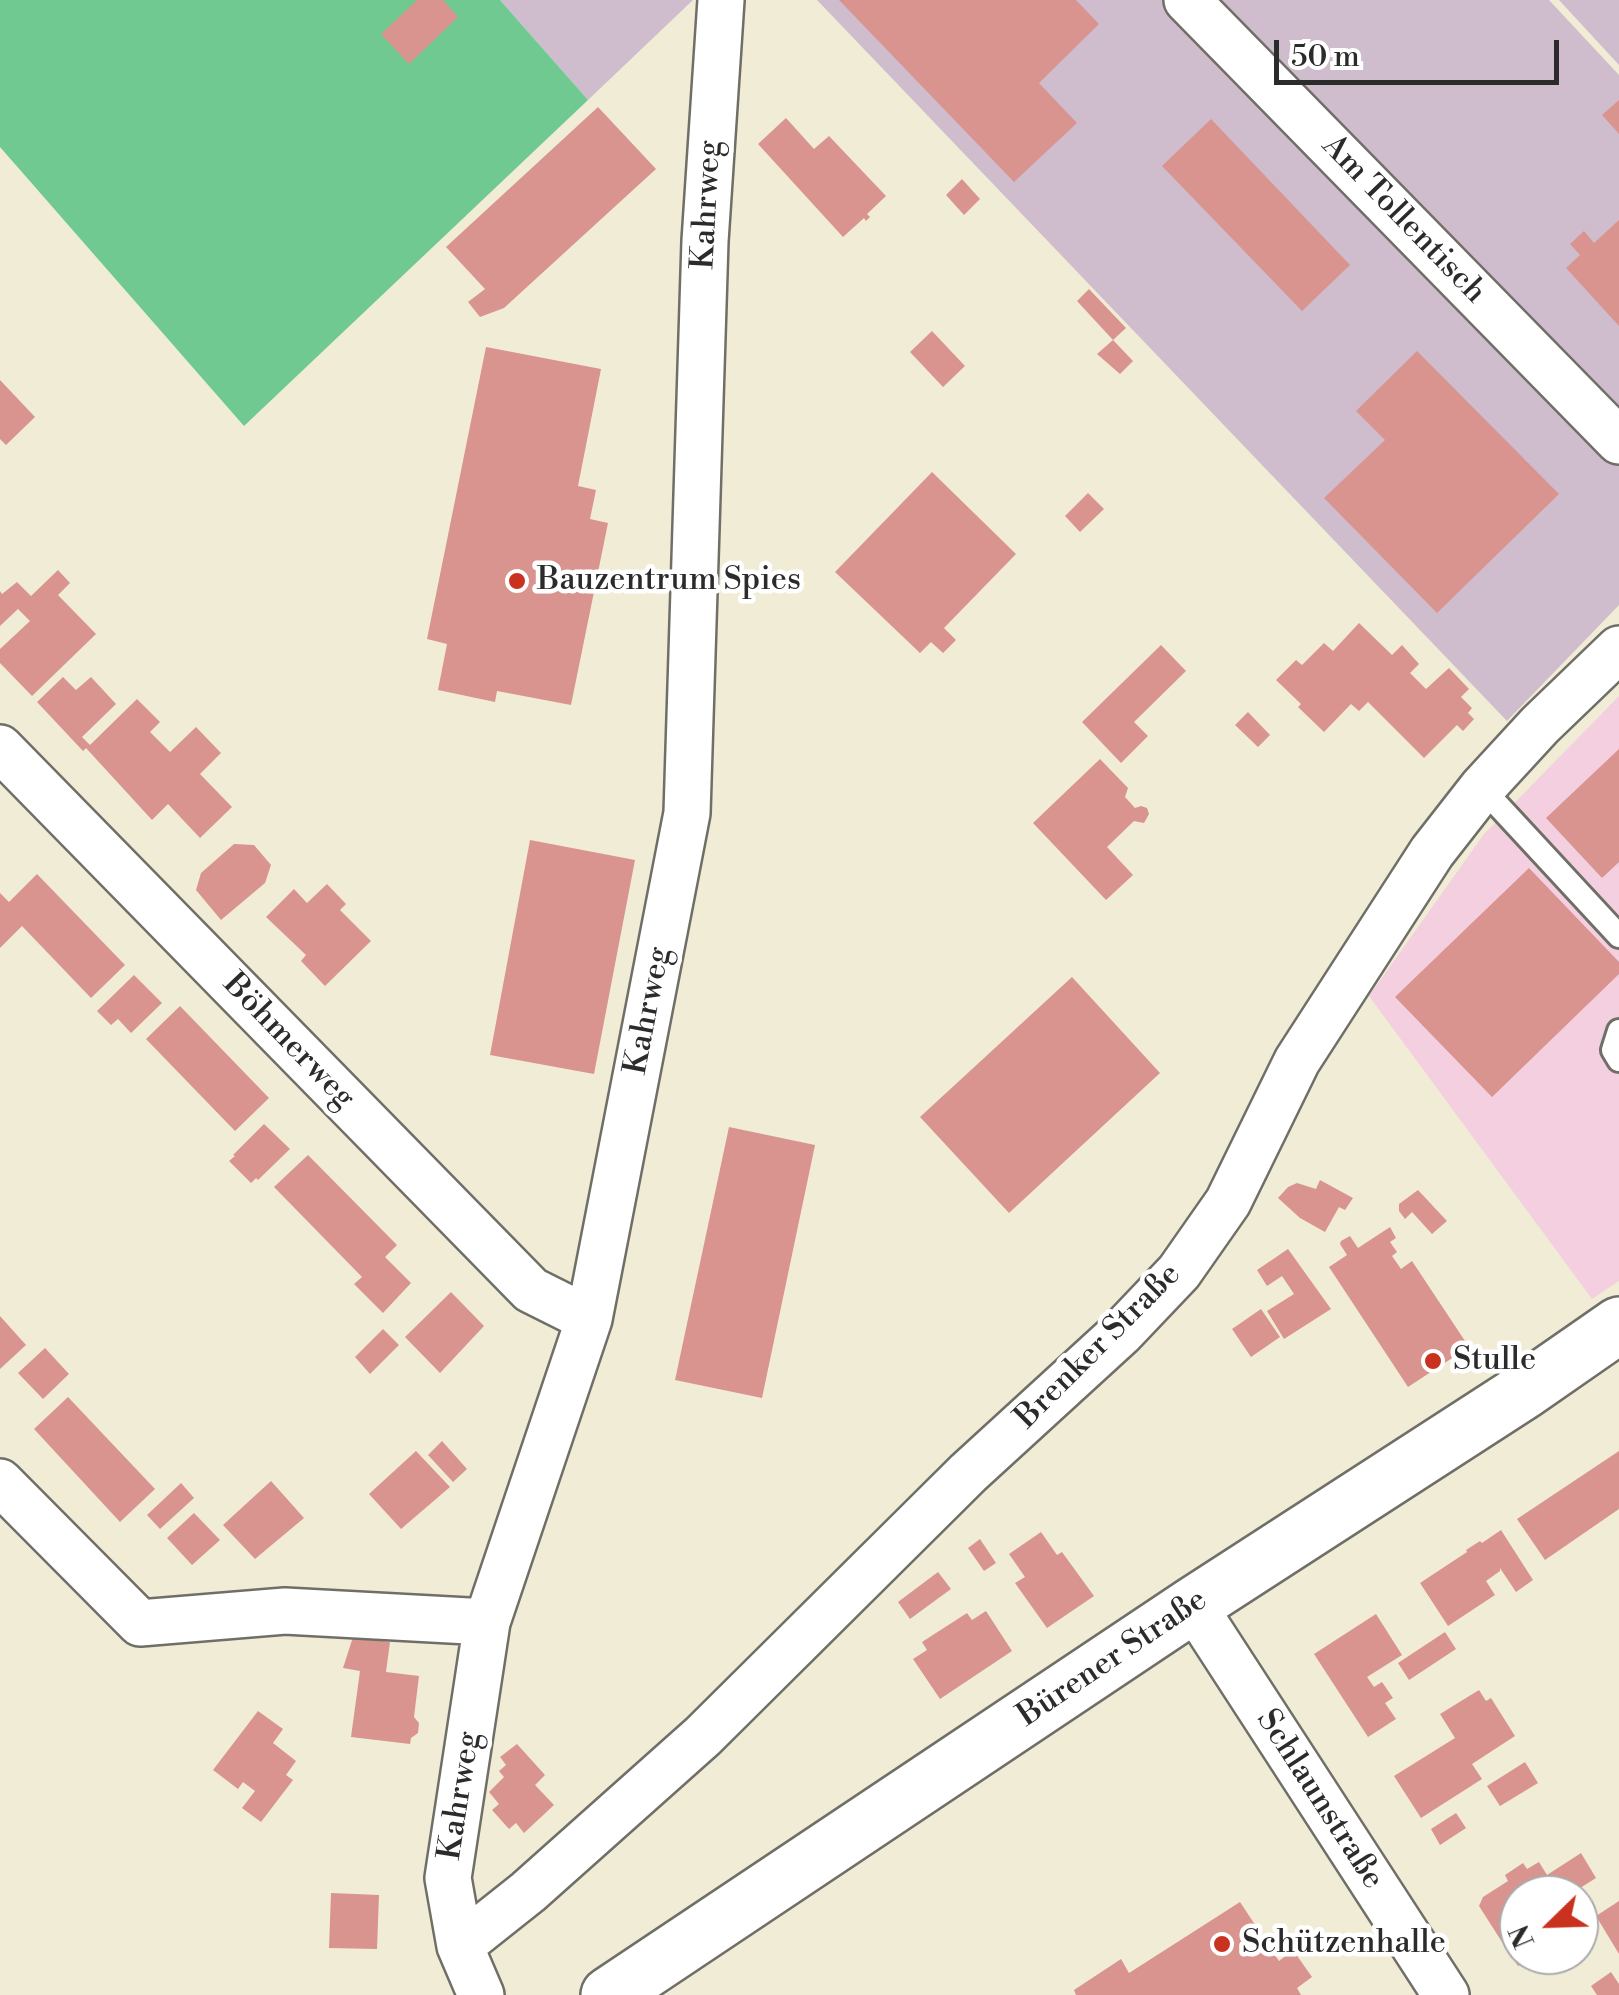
<!DOCTYPE html>
<meta charset="utf-8">
<style>
body{margin:0}
#map{position:relative;width:1619px;height:1995px;overflow:hidden;background:#f1ecd6;font-family:"Libre Bodoni",serif}
canvas{display:block}
.north{position:absolute;left:1499px;top:1875px;width:100px;height:100px;box-sizing:border-box;background:#fff;border:2px solid #aaa;border-radius:50%;rotate:247deg;font-size:28px;font-weight:700;line-height:40px;text-align:center;color:#2b2b2b}
.north::after{content:'';display:block;margin:auto;width:35px;height:45px;background:#c8321e;clip-path:polygon(50% 0,100% 100%,50% 72%,0 100%)}
.scale{position:absolute;left:1274px;top:40px;width:285px;height:45px;box-sizing:border-box;border:5px solid #2b2b2b;border-top:0;padding-left:12px;font-size:30px;line-height:35px;white-space:nowrap;color:#2b2b2b;-webkit-text-stroke:8px #fff;paint-order:stroke}
</style>
<div id="map">
<canvas width="1619" height="1995"></canvas>
<div class="north">N</div>
<div class="scale">50 m</div>
</div>
<script>
const g = document.querySelector('canvas').getContext('2d');
g.lineJoin = 'round';
function fill(path, color) {
  g.fillStyle = color;
  g.fill(path, 'evenodd');
}
function poly(rows) {
  const path = new Path2D();
  for (const r of rows) {
    path.moveTo(r[0], r[1]);
    for (let i = 2; i < r.length; i += 2) path.lineTo(r[i], r[i + 1]);
  }
  return path;
}
function stroke(path, color, width, dash) {
  g.strokeStyle = color;
  g.lineWidth = width;
  g.lineCap = dash ? 'butt' : 'round';
  g.setLineDash(dash || []);
  g.stroke(path);
}
function label(font, color, halo, rows, align = 'center') {
  g.font = font + ' "Libre Bodoni",serif';
  g.lineWidth = 9;
  g.setLineDash([]);
  g.textBaseline = 'middle';
  g.strokeStyle = halo;
  g.fillStyle = color;
  for (const [text, x, y, turn = 0] of rows) {
    g.save();
    g.translate(x, y);
    g.rotate((+turn || 0) * Math.PI / 180);
    g.textAlign = isNaN(turn) ? turn : align;
    if (halo) g.strokeText(text, 0, 0);
    g.fillText(text, 0, 0);
    g.restore();
  }
}
fill(poly([
 [1619,696,1619,1281,1592,1299,1369,996,1484,834]
]), '#f3cfdf');
fill(poly([
 [500,0,693,0,588,100],
 [817,0,1549,0,1619,75,1619,605,1507,721],
 [1559,0,1619,0,1619,65]
]), '#cfbdce');
fill(poly([
 [0,0,500,0,588,100,244,426,0,147]
]), '#6fc990');
fill(poly([
 [417,0,443,0,458,17,409,64,381,34],
 [839,0,1076,0,1099,24,1039,83,1077,123,1014,182],
 [1619,100,1619,134,1602,115],
 [598,107,656,169,504,308,480,317,468,302,485,289,446,247],
 [786,118,814,149,829,136,886,196,867,214,870,217,866,221,864,218,843,237,758,144],
 [1211,119,1350,265,1302,311,1162,166],
 [962,179,980,199,964,215,946,195],
 [1619,220,1619,326,1566,268,1580,255,1570,244,1584,231,1594,243],
 [1089,289,1126,328,1113,340,1077,301],
 [932,331,965,366,943,387,910,352],
 [1113,340,1133,361,1120,374,1097,354],
 [486,347,601,369,578,486,596,490,590,519,608,523,571,705,497,691,495,702,438,690,447,644,427,639],
 [1417,351,1559,494,1437,613,1324,498,1385,440,1356,411],
 [0,380,35,417,6,445,0,439],
 [932,472,1016,554,944,628,956,640,943,653,931,642,920,653,835,572],
 [1088,493,1104,509,1080,532,1065,516],
 [58,570,70,583,58,595,96,634,32,696,0,663,0,649,30,621,18,609,0,626,0,591,2,594,17,582,31,596],
 [1359,623,1392,655,1402,645,1419,664,1410,673,1426,689,1449,668,1469,689,1461,697,1472,708,1468,713,1474,719,1463,731,1457,725,1424,758,1368,702,1359,711,1351,704,1324,732,1298,707,1301,704,1276,680,1296,660,1302,665,1324,643,1333,651],
 [1161,645,1186,671,1134,722,1148,736,1121,763,1082,722],
 [63,677,76,690,91,677,116,704,82,737,90,745,137,699,160,722,150,732,170,752,196,727,221,753,200,774,232,807,200,838,168,804,152,820,86,748,83,751,37,702],
 [1248,712,1270,735,1258,747,1235,725],
 [1619,749,1619,862,1602,878,1546,818],
 [1100,759,1128,788,1125,797,1135,808,1141,806,1147,808,1149,814,1144,823,1134,821,1107,847,1133,875,1106,900,1033,823],
 [530,840,635,860,594,1074,490,1055],
 [234,844,254,845,271,865,265,883,221,920,196,890,201,873],
 [1529,868,1619,962,1619,974,1492,1097,1395,997],
 [37,874,125,965,91,998,22,926,0,948,0,893,9,902],
 [327,884,346,904,340,910,371,941,325,986,301,961,306,955,266,917,294,889,307,903],
 [134,975,162,1003,131,1033,118,1019,111,1025,97,1011],
 [1072,977,1160,1073,1009,1213,920,1117],
 [180,1006,269,1098,235,1131,146,1039],
 [264,1124,290,1149,258,1180,256,1178,251,1183,229,1161,235,1156,233,1155],
 [729,1127,815,1145,762,1398,675,1380],
 [308,1155,397,1245,385,1257,411,1283,383,1313,354,1284,362,1277,274,1187],
 [1320,1180,1353,1198,1345,1210,1339,1207,1325,1232,1300,1218,1278,1198,1288,1187,1297,1183,1316,1189],
 [1418,1190,1447,1221,1432,1234,1412,1212,1405,1219,1399,1211,1399,1204],
 [1390,1227,1396,1238,1390,1242,1397,1252,1392,1256,1401,1269,1412,1261,1469,1347,1408,1387,1329,1267,1347,1255,1340,1244,1341,1241,1350,1236,1358,1248],
 [1288,1249,1331,1309,1284,1339,1267,1311,1294,1294,1282,1276,1267,1286,1257,1270],
 [451,1292,484,1326,440,1373,405,1337],
 [1261,1309,1280,1337,1251,1357,1232,1329],
 [0,1316,26,1345,0,1369],
 [383,1329,399,1345,370,1374,355,1357],
 [45,1348,69,1374,43,1399,18,1373],
 [68,1397,155,1489,120,1522,34,1429],
 [442,1441,467,1469,453,1482,428,1455],
 [416,1451,450,1487,401,1529,369,1494],
 [1619,1451,1619,1509,1545,1560,1517,1519],
 [271,1481,304,1518,255,1559,223,1525],
 [181,1483,194,1498,160,1529,147,1515],
 [194,1513,220,1540,192,1565,167,1538],
 [1501,1530,1533,1580,1516,1592,1500,1568,1500,1571,1486,1581,1495,1595,1448,1626,1420,1583,1467,1552,1466,1550,1480,1541,1482,1543],
 [1041,1532,1057,1555,1062,1552,1094,1596,1047,1628,1015,1583,1025,1577,1009,1554],
 [980,1539,996,1563,984,1571,968,1548],
 [938,1572,951,1589,910,1619,898,1602],
 [986,1611,1012,1651,940,1699,913,1659,927,1650,922,1642,967,1613,972,1620],
 [1376,1614,1402,1655,1367,1677,1374,1687,1382,1682,1393,1698,1385,1703,1396,1719,1368,1737,1314,1654],
 [1445,1632,1456,1649,1409,1680,1398,1663],
 [353,1637,390,1642,386,1672,419,1676,414,1717,419,1723,418,1733,411,1738,410,1744,351,1737,360,1671,343,1668],
 [1479,1690,1486,1701,1491,1698,1515,1736,1472,1764,1482,1779,1421,1818,1394,1776,1455,1738,1440,1714],
 [258,1711,283,1729,273,1743,296,1761,286,1775,293,1780,261,1822,242,1808,255,1791,243,1782,238,1789,213,1770],
 [517,1744,545,1775,535,1785,554,1805,524,1833,516,1823,509,1829,492,1810,499,1804,489,1792,504,1777,499,1771,506,1765,500,1757],
 [1525,1762,1538,1783,1500,1806,1487,1786],
 [1456,1813,1466,1828,1440,1845,1431,1829],
 [1581,1853,1596,1878,1569,1895,1519,1895,1519,1931,1502,1942,1479,1906,1483,1897,1508,1881,1505,1875,1523,1863,1527,1869,1539,1862,1547,1875],
 [331,1893,379,1895,377,1949,329,1948],
 [1619,1901,1619,1954,1596,1916],
 [1240,1902,1279,1961,1293,1950,1312,1977,1297,1988,1301,1995,1076,1995,1074,1990,1121,1959,1129,1973],
 [1519,1945,1519,1955,1536,1955,1518,1966,1509,1952],
 [1611,1972,1619,1984,1619,1995,1597,1995,1591,1986]
]), '#d9948f');
const service = poly([
 [1482,788,1619,936],
 [1619,1031,1613,1050,1619,1060]
]);
const minor = poly([
 [1187,0,1619,441],
 [0,748,531,1290,589,1319],
 [0,1482,140,1623,285,1611,487,1622],
 [1193,1605,1446,1995],
 [460,1946,528,1892,703,1736,968,1473,1121,1333,1179,1272,1228,1202,1297,1061,1432,852,1482,788,1540,725,1619,649],
 [481,1995,460,1946,448,1878,487,1622,589,1319,687,813,705,241,721,0]
]);
const secondary = poly([
 [609,1995,1193,1605,1524,1391,1619,1325]
]);
stroke(service, '#706f67', 28);
stroke(minor, '#706f67', 50);
stroke(secondary, '#706f67', 60);
stroke(service, '#fff', 22);
stroke(minor, '#fff', 45);
stroke(secondary, '#fff', 55);
for (const [x, y, r, color] of [
 [517,581,10,"#c8321e"],
 [1433,1361,10,"#c8321e"],
 [1222,1944,10,"#c8321e"]
]) {
  const dot = new Path2D();
  dot.arc(x, y, r, 0, 2 * Math.PI);
  g.fillStyle = color;
  g.fill(dot);
  stroke(dot, '#fff', 4);
}
label('32px', '#2b2b2b', '#fff', [
 ["Kahrweg",708,205,-87],
 ["Am Tollentisch",1403,220,46],
 ["Kahrweg",649,1011,-79],
 ["Böhmerweg",288,1042,46],
 ["Brenker Straße",1099,1347,-45],
 ["Bürener Straße",1113,1659,-34],
 ["Kahrweg",461,1796,-81],
 ["Schlaunstraße",1319,1800,57]
]);
label('32px', '#2b2b2b', '#fff', [
 ["Bauzentrum Spies",537,581],
 ["Stulle",1453,1361],
 ["Schützenhalle",1242,1944]
], 'left');
</script>
